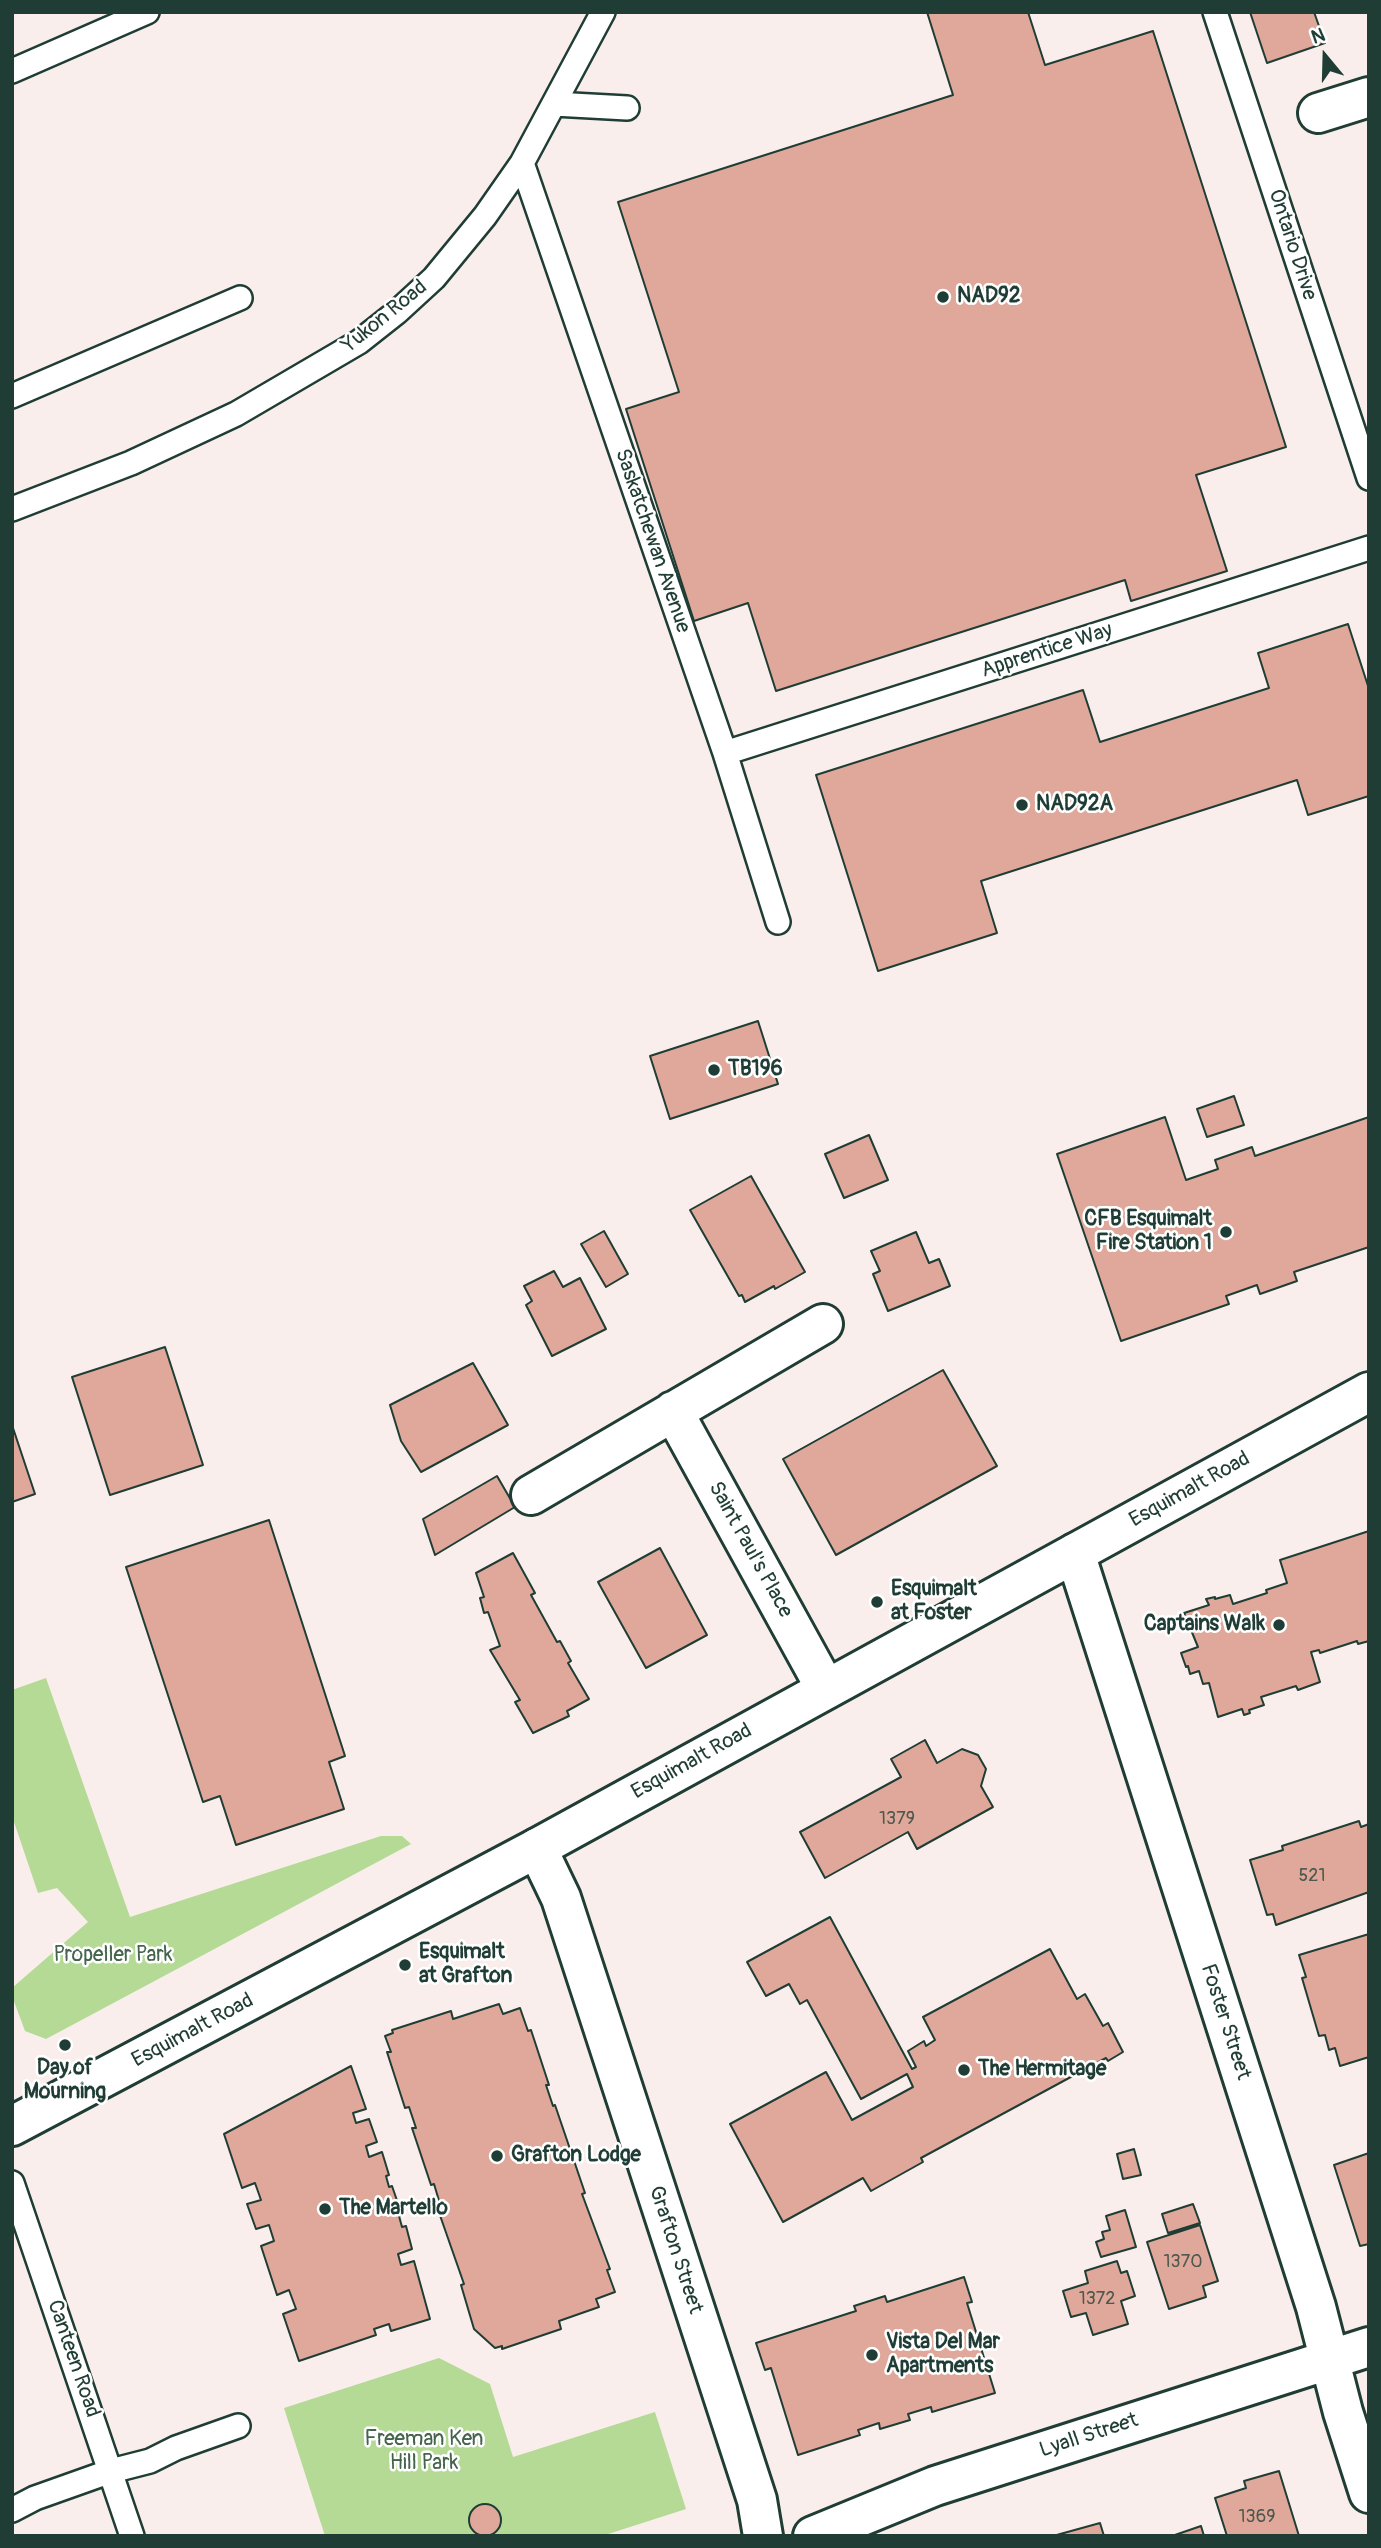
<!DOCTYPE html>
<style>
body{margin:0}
#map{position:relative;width:1381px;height:2548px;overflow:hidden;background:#f9eeeb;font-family:Pangolin,sans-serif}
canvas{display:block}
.frame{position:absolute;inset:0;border:14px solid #1f3d34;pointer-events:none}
.north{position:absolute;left:1290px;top:21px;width:70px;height:70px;-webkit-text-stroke:5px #fff;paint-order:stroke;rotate:341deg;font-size:19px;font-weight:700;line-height:28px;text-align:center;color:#1f3d34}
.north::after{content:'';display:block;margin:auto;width:24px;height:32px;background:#1f3d34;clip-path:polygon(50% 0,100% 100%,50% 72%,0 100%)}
</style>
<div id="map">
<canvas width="1381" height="2548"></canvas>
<div class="frame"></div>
<div class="north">N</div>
</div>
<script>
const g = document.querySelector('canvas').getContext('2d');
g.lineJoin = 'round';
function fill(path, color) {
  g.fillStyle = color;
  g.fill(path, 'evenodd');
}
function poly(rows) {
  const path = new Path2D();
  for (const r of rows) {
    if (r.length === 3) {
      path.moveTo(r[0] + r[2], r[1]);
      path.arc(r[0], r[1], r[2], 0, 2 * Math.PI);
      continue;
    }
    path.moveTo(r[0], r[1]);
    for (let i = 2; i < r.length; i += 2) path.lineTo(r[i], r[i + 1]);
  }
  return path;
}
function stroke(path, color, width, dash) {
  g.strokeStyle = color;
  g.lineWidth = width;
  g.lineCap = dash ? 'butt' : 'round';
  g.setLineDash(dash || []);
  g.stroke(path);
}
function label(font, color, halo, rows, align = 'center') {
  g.font = font + ' Pangolin,sans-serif';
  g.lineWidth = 5;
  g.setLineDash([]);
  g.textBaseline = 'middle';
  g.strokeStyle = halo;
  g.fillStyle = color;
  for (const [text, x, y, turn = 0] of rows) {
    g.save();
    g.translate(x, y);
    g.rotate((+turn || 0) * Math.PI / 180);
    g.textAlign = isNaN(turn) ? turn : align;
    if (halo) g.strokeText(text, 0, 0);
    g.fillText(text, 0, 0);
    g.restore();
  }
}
fill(poly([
 [46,1678,130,1917,381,1836,402,1836,411,1844,46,2039,25,2031,12,1996,12,1988,88,1922,57,1888,38,1893,12,1816,12,1690],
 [439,2358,490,2384,513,2457,655,2412,686,2509,602,2536,325,2536,284,2408]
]), '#b4da95');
const building = poly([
 [927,12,1028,12,1045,65,1153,31,1286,447,1196,475,1227,571,1131,601,1125,580,776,691,748,603,694,621,626,409,679,392,618,202,953,95,927,12],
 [1250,12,1314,12,1325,43,1267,63,1250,12],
 [1348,624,1369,689,1369,796,1308,815,1297,780,981,881,997,933,878,971,816,775,1083,690,1100,742,1269,688,1258,653,1348,624],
 [758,1021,778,1084,670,1119,650,1056,758,1021],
 [1234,1096,1244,1125,1207,1137,1197,1109,1234,1096],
 [1165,1117,1186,1180,1218,1169,1215,1160,1252,1147,1255,1156,1369,1117,1369,1247,1294,1272,1297,1281,1260,1294,1257,1285,1226,1296,1229,1304,1121,1341,1057,1154,1165,1117],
 [869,1135,888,1180,844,1198,825,1154,869,1135],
 [751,1176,805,1272,775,1289,774,1286,745,1302,742,1295,739,1296,690,1210,751,1176],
 [604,1231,628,1274,606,1287,581,1244,604,1231],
 [916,1232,929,1263,939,1259,950,1286,888,1311,873,1274,880,1271,871,1251,916,1232],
 [554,1271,563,1287,580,1278,606,1329,552,1356,526,1305,532,1301,524,1286,554,1271],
 [165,1347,203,1465,110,1495,72,1377,165,1347],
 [473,1363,508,1425,421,1472,401,1441,390,1405,473,1363],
 [943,1370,997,1466,836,1555,783,1459,943,1370],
 [12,1425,35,1494,12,1502,12,1425],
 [497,1476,515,1507,435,1555,423,1519,497,1476],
 [269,1520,345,1756,329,1762,344,1809,236,1845,220,1796,203,1802,126,1567,269,1520],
 [1369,1531,1369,1641,1358,1644,1357,1641,1320,1653,1319,1650,1311,1652,1320,1682,1298,1690,1296,1686,1261,1697,1264,1705,1249,1710,1250,1713,1244,1715,1242,1709,1218,1717,1209,1683,1203,1684,1199,1671,1190,1674,1188,1666,1186,1667,1181,1653,1198,1647,1184,1613,1209,1605,1206,1599,1215,1597,1215,1599,1230,1595,1233,1604,1267,1593,1266,1590,1287,1583,1280,1560,1369,1531],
 [660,1548,707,1635,646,1668,598,1582,660,1548],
 [513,1553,535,1593,531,1595,557,1642,560,1641,571,1661,568,1663,589,1699,567,1711,569,1716,533,1733,515,1702,520,1700,490,1650,500,1646,488,1612,484,1613,480,1598,484,1597,476,1573,513,1553],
 [925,1740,937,1763,962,1749,978,1755,986,1769,981,1786,993,1807,917,1849,908,1832,825,1878,800,1832,901,1777,891,1759,925,1740],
 [1359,1821,1361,1827,1369,1824,1369,1892,1276,1925,1273,1914,1267,1915,1250,1860,1283,1850,1282,1846,1359,1821],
 [830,1917,912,2069,916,2067,908,2051,924,2041,926,2046,935,2040,923,2017,1050,1949,1077,1999,1085,1994,1103,2026,1108,2023,1123,2052,1108,2061,1106,2058,921,2158,923,2162,871,2191,863,2178,783,2222,730,2124,826,2072,852,2120,913,2087,907,2074,861,2099,807,2000,800,2004,789,1984,766,1996,747,1962,830,1917],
 [1369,1934,1369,2057,1340,2066,1335,2048,1329,2050,1325,2035,1319,2036,1302,1978,1306,1977,1299,1955,1369,1934],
 [499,2004,503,2014,520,2008,528,2031,531,2030,549,2085,546,2085,553,2106,555,2105,585,2193,582,2194,610,2269,607,2270,615,2292,596,2299,599,2307,559,2321,561,2329,502,2349,502,2346,495,2348,474,2329,461,2285,464,2284,436,2204,440,2204,434,2184,431,2185,412,2128,416,2128,409,2107,405,2108,387,2052,391,2052,385,2036,393,2033,392,2030,451,2011,453,2019,499,2004],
 [351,2066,366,2109,353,2113,356,2123,369,2119,377,2142,366,2146,369,2157,382,2152,389,2175,386,2176,389,2187,392,2186,402,2215,399,2216,402,2227,406,2226,412,2249,398,2254,401,2265,414,2261,430,2319,391,2331,389,2324,374,2329,376,2335,299,2361,283,2314,296,2309,289,2290,277,2295,261,2246,274,2241,269,2225,256,2229,247,2204,261,2200,255,2183,242,2188,224,2134,351,2066],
 [1134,2149,1141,2175,1123,2179,1117,2154,1134,2149],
 [1369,2153,1369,2244,1360,2246,1334,2165,1369,2153],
 [1193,2204,1200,2223,1168,2233,1162,2214,1193,2204],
 [1125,2210,1136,2247,1101,2257,1096,2242,1104,2239,1102,2232,1110,2230,1106,2216,1125,2210],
 [1200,2225,1218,2281,1203,2286,1206,2297,1169,2309,1147,2242,1200,2225],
 [1117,2261,1121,2273,1127,2271,1135,2296,1121,2301,1128,2324,1093,2335,1086,2313,1071,2317,1063,2291,1088,2283,1085,2271,1117,2261],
 [964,2277,972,2302,967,2303,995,2393,932,2412,931,2407,908,2414,910,2420,880,2429,879,2423,858,2430,860,2435,798,2455,771,2368,765,2370,756,2343,856,2311,854,2306,885,2296,887,2302,964,2277],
 [1279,2471,1299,2536,1227,2536,1215,2498,1246,2488,1244,2481,1279,2471],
 [485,2520,16],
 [1100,2523,1104,2536,1053,2536,1100,2523],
 [1201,2526,1204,2536,1172,2536,1201,2526]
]);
fill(building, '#e0a89a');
stroke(building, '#1f3d34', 2);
const lane = poly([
 [1215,12,1369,478],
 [12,71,147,12],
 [554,104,627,108],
 [522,163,725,753,778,922],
 [12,396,240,298],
 [12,509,131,463,236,414,359,342,397,312,434,278,485,216,522,163,603,12],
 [725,753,1369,548],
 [12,2183,132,2536],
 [12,2510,35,2498,111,2471,150,2461,176,2448,238,2426]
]);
const street = poly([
 [1318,113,1369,97],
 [673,1411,826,1689],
 [531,1495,823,1324],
 [1075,1553,1316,2307,1343,2412,1369,2493],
 [537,1848,561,1898,757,2500,763,2536],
 [813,2536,935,2486,1369,2347]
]);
const secondary = poly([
 [12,2126,537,1848,1369,1392]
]);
stroke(lane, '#1f3d34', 28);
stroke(street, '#1f3d34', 44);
stroke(secondary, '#1f3d34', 44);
stroke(lane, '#fff', 23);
stroke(street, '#fff', 38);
stroke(secondary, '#fff', 38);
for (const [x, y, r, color] of [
 [943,297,7,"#1f3d34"],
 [1022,805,7,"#1f3d34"],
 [714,1070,7,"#1f3d34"],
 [1226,1232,7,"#1f3d34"],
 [877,1602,7,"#1f3d34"],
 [1279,1625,7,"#1f3d34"],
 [405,1965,7,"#1f3d34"],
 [65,2045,7,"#1f3d34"],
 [964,2070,7,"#1f3d34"],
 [497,2156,7,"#1f3d34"],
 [325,2209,7,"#1f3d34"],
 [872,2355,7,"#1f3d34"]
]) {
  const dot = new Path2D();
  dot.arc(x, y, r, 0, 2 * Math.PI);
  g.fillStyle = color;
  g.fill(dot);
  stroke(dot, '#fff', 2.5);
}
label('18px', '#4f584e', null, [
 ["1379",897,1819],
 ["521",1312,1876],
 ["1370",1183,2262],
 ["1372",1097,2299],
 ["1369",1257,2517]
]);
label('21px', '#1f3d34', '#fff', [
 ["Ontario Drive",1292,245,72],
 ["Yukon Road",385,317,-39],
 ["Saskatchewan Avenue",652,541,71],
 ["Apprentice Way",1047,651,-18],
 ["Esquimalt Road",1190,1490,-29],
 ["Saint Paul's Place",750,1550,61],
 ["Esquimalt Road",692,1762,-29],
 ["Foster Street",1225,2022,72],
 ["Esquimalt Road",193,2031,-28],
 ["Grafton Street",675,2250,72],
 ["Canteen Road",73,2359,71],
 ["Lyall Street",1089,2436,-18]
]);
label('bold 21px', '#1f3d34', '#fff', [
 ["NAD92",957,297],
 ["NAD92A",1036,805],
 ["TB196",728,1070],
 ["CFB Esquimalt",1212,1220,"right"],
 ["Fire Station 1",1212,1244,"right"],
 ["Esquimalt",891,1590],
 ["at Foster",891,1614],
 ["Captains Walk",1265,1625,"right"],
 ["Esquimalt",419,1953],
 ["at Grafton",419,1977],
 ["Day of",65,2069,"center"],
 ["Mourning",65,2093,"center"],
 ["The Hermitage",978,2070],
 ["Grafton Lodge",511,2156],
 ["The Martello",339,2209],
 ["Vista Del Mar",886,2343],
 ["Apartments",886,2367]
], 'left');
label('21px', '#44644c', '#fff', [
 ["Propeller Park",113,1956],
 ["Freeman Ken",424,2440],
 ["Hill Park",424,2464]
]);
</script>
